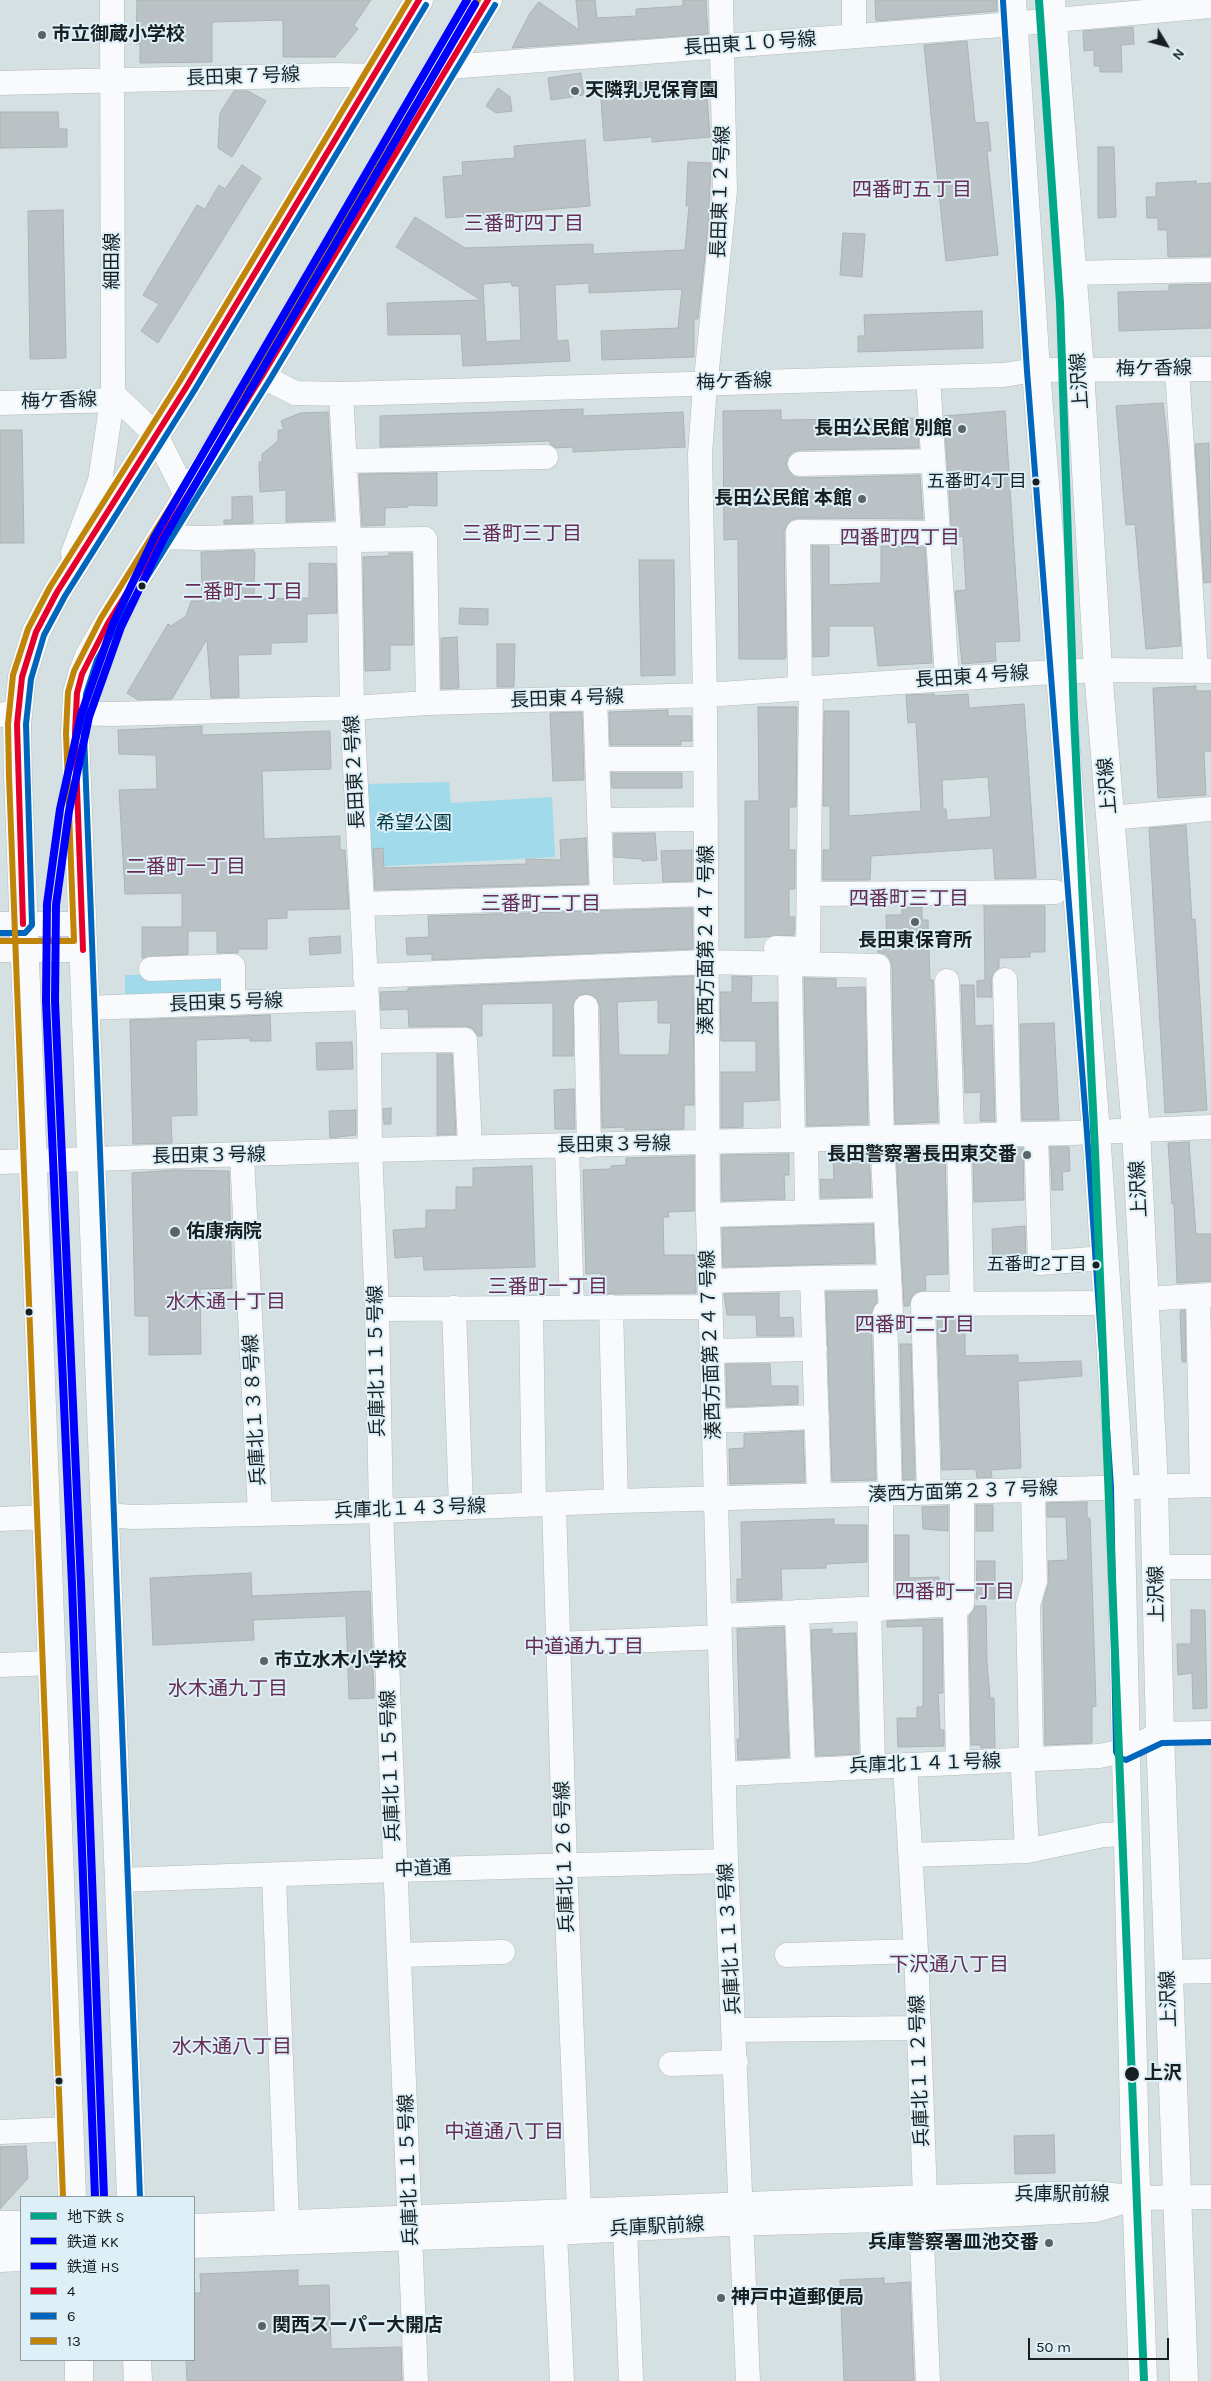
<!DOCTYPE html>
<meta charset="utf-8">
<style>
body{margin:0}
#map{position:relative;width:1211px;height:2381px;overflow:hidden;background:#d5e0e3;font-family:Karla,"Noto Sans JP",sans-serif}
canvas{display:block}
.legend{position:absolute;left:20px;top:2196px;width:175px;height:165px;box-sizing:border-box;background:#ddf0f7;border:1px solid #8e9ca2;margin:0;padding:6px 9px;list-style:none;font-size:15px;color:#181f22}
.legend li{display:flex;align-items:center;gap:10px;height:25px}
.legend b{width:25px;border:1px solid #8e9ca2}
.north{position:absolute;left:1141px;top:20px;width:50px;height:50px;-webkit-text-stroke:4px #ddf0f7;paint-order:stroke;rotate:127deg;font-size:14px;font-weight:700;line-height:20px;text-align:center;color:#181f22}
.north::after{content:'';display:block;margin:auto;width:18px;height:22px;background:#181f22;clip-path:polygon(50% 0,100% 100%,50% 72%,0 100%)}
.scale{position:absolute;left:1028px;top:2338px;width:141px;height:22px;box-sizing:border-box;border:2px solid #181f22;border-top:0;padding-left:6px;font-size:15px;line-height:18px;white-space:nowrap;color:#181f22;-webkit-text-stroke:4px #ddf0f7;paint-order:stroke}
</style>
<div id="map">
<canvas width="1211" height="2381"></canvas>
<ul class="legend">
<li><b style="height:6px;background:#01a789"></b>地下鉄 S</li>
<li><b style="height:6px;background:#00f"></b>鉄道 KK</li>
<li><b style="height:6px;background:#00f"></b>鉄道 HS</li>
<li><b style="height:6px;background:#e4002b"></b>4</li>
<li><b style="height:6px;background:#0065bd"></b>6</li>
<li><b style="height:6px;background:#bf8408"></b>13</li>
</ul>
<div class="north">N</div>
<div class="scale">50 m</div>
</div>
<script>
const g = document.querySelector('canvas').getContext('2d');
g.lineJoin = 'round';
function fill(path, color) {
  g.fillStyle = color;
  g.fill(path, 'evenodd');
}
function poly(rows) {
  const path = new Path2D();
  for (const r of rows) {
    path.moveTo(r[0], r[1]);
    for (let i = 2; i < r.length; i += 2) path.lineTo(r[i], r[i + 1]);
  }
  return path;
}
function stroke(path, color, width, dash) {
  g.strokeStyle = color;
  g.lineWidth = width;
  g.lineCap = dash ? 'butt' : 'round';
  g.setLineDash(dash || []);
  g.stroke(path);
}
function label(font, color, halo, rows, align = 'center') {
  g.font = font + ' Karla,"Noto Sans JP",sans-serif';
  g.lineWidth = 4;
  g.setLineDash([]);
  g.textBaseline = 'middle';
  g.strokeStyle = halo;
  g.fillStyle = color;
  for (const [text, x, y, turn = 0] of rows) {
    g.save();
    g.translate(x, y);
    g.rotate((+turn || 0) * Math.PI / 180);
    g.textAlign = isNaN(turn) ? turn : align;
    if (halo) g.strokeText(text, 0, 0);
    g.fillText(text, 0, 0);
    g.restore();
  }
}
fill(poly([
 [449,782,451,803,552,797,555,857,370,867,366,784],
 [228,974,229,998,125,1000,125,975]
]), '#a1daeb');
const building = poly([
 [137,0,371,0,354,25,358,29,335,57,283,57,283,20,212,22,212,62,140,63,140,44,136,44,137,0],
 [576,0,595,0,597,18,636,16,636,9,683,6,683,0,706,0,708,34,512,48,530,13,539,2,579,30,576,0],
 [875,0,997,0,997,11,876,21,875,0],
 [1133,27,1134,44,1121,45,1122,72,1100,72,1100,66,1094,66,1094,50,1084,51,1083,31,1133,27],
 [967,41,975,123,988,122,991,151,987,151,998,255,946,261,924,45,967,41],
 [581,73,584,95,551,100,548,78,581,73],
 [674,80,675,84,706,81,710,137,652,142,652,137,604,141,600,86,674,80],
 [498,88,510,97,512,111,496,113,486,106,498,88],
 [234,91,248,91,266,101,232,157,218,148,220,113,234,91],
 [0,112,58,112,59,129,67,129,67,147,0,148,0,112],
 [585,140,590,206,446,218,443,177,463,175,462,162,515,158,514,146,585,140],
 [1098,147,1114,147,1116,217,1098,218,1098,147],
 [688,162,711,163,708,227,698,319,694,319,694,357,602,360,601,331,678,328,682,289,589,293,589,283,555,285,557,341,568,340,570,361,463,366,461,334,388,335,387,303,481,300,396,247,415,217,465,248,593,244,593,254,685,250,689,206,686,206,688,162],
 [511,282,512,286,519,286,521,340,486,342,483,284,511,282],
 [242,165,261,178,158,343,141,331,159,304,143,295,197,205,205,209,219,185,225,189,242,165],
 [1196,181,1196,184,1211,183,1211,256,1168,257,1167,230,1158,230,1158,218,1147,218,1146,197,1156,197,1156,183,1196,181],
 [63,210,66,358,30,359,28,211,63,210],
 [843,233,865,234,862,277,840,275,843,233],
 [1211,284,1211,328,1119,331,1118,292,1169,291,1169,285,1211,284],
 [982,311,983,348,858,352,858,336,865,336,864,315,982,311],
 [1163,403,1168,446,1181,646,1146,649,1135,524,1126,525,1116,406,1163,403],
 [583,409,583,416,683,412,685,447,573,452,573,447,556,448,550,444,550,441,380,447,380,416,583,409],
 [781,410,781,420,917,418,919,448,800,450,793,452,788,457,786,465,793,476,800,478,920,475,923,519,798,518,791,520,786,526,784,532,786,657,785,659,739,659,738,539,724,540,723,411,781,410],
 [1005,411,1020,641,995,642,996,661,962,664,955,591,966,590,963,536,952,537,944,416,1005,411],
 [328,412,334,520,286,522,286,490,260,492,259,462,262,462,262,454,278,441,278,430,284,430,281,421,300,413,328,412],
 [0,430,22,430,24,543,0,543,0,430],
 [1209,443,1211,582,1204,583,1195,444,1209,443],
 [437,473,437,506,408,505,408,507,385,508,385,525,362,526,359,474,437,473],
 [252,496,253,523,224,524,224,520,232,520,232,497,252,496],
 [812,546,829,546,829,585,881,583,881,546,925,547,932,663,878,666,874,626,829,626,829,656,813,657,812,546],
 [253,550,255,553,254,599,309,598,309,563,336,564,337,613,307,614,307,642,271,643,271,654,238,655,239,697,211,698,207,639,172,699,138,700,127,693,168,624,171,626,186,616,191,601,202,601,201,552,253,550],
 [389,553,412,553,413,645,390,645,390,670,365,671,363,557,389,556,389,553],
 [639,560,674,560,675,675,641,676,639,560],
 [460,608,488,609,488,625,459,624,460,608],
 [457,637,459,688,441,689,441,638,457,637],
 [497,644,515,644,514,687,497,687,497,644],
 [1196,686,1196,691,1211,691,1211,751,1204,751,1206,795,1158,798,1153,688,1196,686],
 [934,694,934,696,968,694,969,708,1024,704,1036,878,995,879,993,848,871,856,870,880,823,880,823,850,830,850,830,806,823,806,824,711,849,711,849,816,921,811,916,722,908,723,906,695,934,694],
 [988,777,991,817,947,820,946,809,943,809,942,780,988,777],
 [758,707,797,707,796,807,789,807,789,850,795,850,795,889,789,889,789,917,795,917,794,935,745,938,745,801,759,801,758,707],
 [668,710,668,716,691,716,692,741,681,741,681,745,610,745,609,712,668,710],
 [582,712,584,780,553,781,550,713,582,712],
 [202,726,202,735,330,731,331,769,262,771,264,839,340,836,340,850,345,850,349,909,287,910,287,918,267,919,267,949,238,949,238,953,217,953,217,931,188,931,188,954,142,958,142,927,182,927,182,893,125,894,119,790,157,789,156,755,119,754,118,730,202,726],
 [611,773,682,773,682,788,612,788,611,773],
 [1186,825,1192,920,1195,919,1207,1110,1165,1113,1149,828,1186,825],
 [655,833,657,860,642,861,642,859,614,857,614,834,655,833],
 [586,838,588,884,375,890,373,849,383,848,384,868,526,864,526,859,561,860,560,840,586,838],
 [692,850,692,881,663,882,661,851,692,850],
 [984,906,1045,906,1045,952,1030,952,1030,957,999,958,999,968,993,973,991,980,992,997,977,997,977,981,985,980,984,906],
 [902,907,922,907,922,920,928,920,930,980,933,980,938,1122,895,1124,892,966,890,959,885,954,878,952,878,948,887,948,886,915,902,915,902,907],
 [692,908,693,949,432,960,432,954,407,955,406,938,429,937,428,916,692,908],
 [340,936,341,953,310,955,309,938,340,936],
 [693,976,694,1105,684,1105,684,1129,625,1130,625,1127,602,1128,600,1007,597,999,592,995,579,995,574,1001,573,1056,553,1056,553,1003,482,1004,482,1036,478,1036,472,1028,465,1026,409,1027,408,1009,381,1010,380,992,408,991,408,988,693,976],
 [658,1000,658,1023,671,1023,669,1055,619,1055,617,1002,658,1000],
 [732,976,752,977,751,1003,777,1002,779,1100,743,1102,743,1127,721,1128,721,1072,756,1072,756,1041,721,1041,720,992,732,992,732,976],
 [804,978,836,979,836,988,865,987,868,1124,807,1126,804,978],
 [961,985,974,985,975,1026,992,1025,995,1121,980,1121,981,1092,965,1093,961,985],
 [270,1015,271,1041,250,1041,250,1038,196,1040,197,1115,171,1116,172,1143,133,1144,130,1020,270,1015],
 [1054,1023,1059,1120,1022,1120,1020,1024,1054,1023],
 [352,1042,353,1069,317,1070,316,1043,352,1042],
 [437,1054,452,1054,456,1134,437,1135,437,1054],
 [574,1089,575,1129,555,1129,554,1090,574,1089],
 [391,1108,391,1124,384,1124,383,1109,391,1108],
 [356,1110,356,1135,330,1138,329,1111,356,1110],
 [1189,1142,1196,1234,1211,1234,1211,1281,1177,1283,1174,1204,1172,1204,1168,1143,1189,1142],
 [1050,1147,1069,1147,1070,1171,1062,1172,1063,1190,1052,1190,1050,1147],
 [1023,1148,1024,1200,974,1202,973,1149,1023,1148],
 [945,1150,948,1274,925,1275,926,1290,916,1292,911,1298,909,1306,904,1306,896,1151,945,1150],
 [851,1152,869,1152,871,1197,821,1198,820,1179,834,1180,833,1155,851,1155,851,1152],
 [789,1154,789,1175,784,1175,785,1199,722,1201,721,1155,789,1154],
 [694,1156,694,1211,668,1212,669,1217,663,1217,664,1255,695,1255,696,1293,601,1294,601,1273,586,1274,583,1170,611,1169,611,1166,626,1165,626,1158,694,1156],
 [532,1166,535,1267,424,1270,423,1256,395,1258,393,1230,426,1228,426,1210,456,1210,456,1187,473,1187,473,1168,532,1166],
 [173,1170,229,1171,232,1288,200,1289,201,1354,149,1355,149,1316,135,1316,132,1173,173,1170],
 [873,1224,875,1263,723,1267,722,1228,873,1224],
 [1025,1226,1026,1263,993,1265,992,1229,1025,1226],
 [876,1291,877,1302,871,1313,876,1480,832,1481,826,1292,876,1291],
 [779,1293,779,1318,793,1317,794,1336,757,1336,756,1315,727,1315,724,1294,779,1293],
 [1185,1310,1186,1362,1182,1362,1180,1311,1185,1310],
 [937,1318,965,1318,965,1356,1018,1355,1018,1363,1081,1361,1082,1376,1018,1381,1021,1468,991,1470,992,1477,977,1478,976,1470,973,1469,942,1470,937,1318],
 [900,1344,911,1344,915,1479,903,1480,900,1344],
 [726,1364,770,1364,771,1386,798,1386,798,1404,727,1407,726,1364],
 [803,1431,805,1482,730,1484,729,1449,744,1448,744,1434,803,1431],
 [1087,1502,1087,1518,1090,1518,1096,1706,1092,1707,1092,1743,1045,1745,1043,1603,1049,1581,1048,1561,1068,1560,1066,1517,1047,1517,1047,1503,1087,1502],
 [976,1505,993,1505,993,1531,976,1531,976,1505],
 [948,1506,948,1531,923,1529,922,1507,948,1506],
 [834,1519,834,1525,867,1525,867,1562,826,1564,826,1568,781,1569,782,1599,737,1601,737,1579,742,1579,741,1522,834,1519],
 [895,1535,909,1535,909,1578,939,1577,939,1591,895,1594,895,1535],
 [977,1561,995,1561,995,1599,976,1599,977,1561],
 [251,1573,252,1596,370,1591,374,1698,349,1699,346,1616,253,1620,254,1640,153,1645,150,1578,251,1573],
 [975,1606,986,1606,987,1662,990,1698,994,1698,995,1747,981,1748,981,1745,971,1745,969,1616,975,1606],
 [1191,1610,1205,1610,1207,1708,1193,1709,1192,1673,1178,1675,1177,1644,1191,1644,1191,1610],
 [942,1619,943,1693,938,1693,940,1730,944,1730,944,1746,898,1747,897,1718,917,1718,917,1707,923,1707,923,1626,887,1627,887,1621,942,1619],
 [784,1627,789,1757,738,1760,737,1739,740,1739,737,1629,784,1627],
 [832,1629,832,1634,856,1633,859,1754,816,1756,811,1630,832,1629],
 [1054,2135,1055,2173,1015,2174,1014,2136,1054,2135],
 [26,2146,28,2178,0,2209,0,2147,26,2146],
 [298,2270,298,2286,329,2285,331,2349,401,2347,402,2381,187,2381,186,2360,194,2360,194,2293,201,2293,200,2274,298,2270],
 [884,2278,884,2284,910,2282,914,2381,844,2381,840,2280,884,2278]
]);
fill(building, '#bac2c5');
stroke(building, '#abb3b6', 1);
const minor = poly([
 [112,0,113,394,156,435,187,497],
 [721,0,725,191,704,399,700,454,705,695,708,1215,726,1861,748,2381],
 [854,0,854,36],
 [448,67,989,26,1211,6],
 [0,83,336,75,374,76],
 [1072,273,1211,270],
 [1177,369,1196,671],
 [262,376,295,393,341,394,1003,375,1036,370,1211,369],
 [929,392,947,679],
 [341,394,349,539,352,708,369,1041,370,1150,377,1309,381,1511,416,2381],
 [0,403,119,400],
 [345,461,546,457],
 [800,464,932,461],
 [161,537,200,538,341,534,349,539,358,540,425,539,428,703],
 [73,553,100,481,113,394],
 [800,689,798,532,939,533],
 [595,698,602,897],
 [75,713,112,714,352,708,428,703,705,695,1038,673,1098,670,1211,671],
 [0,715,18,712],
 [597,759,705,759],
 [1110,818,1211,809],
 [599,820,706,819],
 [809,894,1055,892],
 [362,904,706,894],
 [0,924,82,924],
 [776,948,808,949,811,688],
 [0,950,83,950],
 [790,965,793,1140],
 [151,969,233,966,233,1003],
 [365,976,707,962,878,966,882,1138,891,1312],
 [1005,980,1009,1135],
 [947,981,952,1127,959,1146,962,1304],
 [586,1007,589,1146],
 [85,1008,367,998],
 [369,1041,465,1040,470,1148],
 [1036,1134,1040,1263,1104,1258],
 [806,1140,807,1211],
 [567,1146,572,1308],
 [242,1156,260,1514],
 [0,1162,370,1150,1072,1133,1211,1127],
 [708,1215,885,1210],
 [709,1281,812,1278],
 [1198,1296,1202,1485],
 [1145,1299,1211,1295],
 [611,1307,616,1501],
 [454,1308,461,1508],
 [531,1308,534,1504],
 [377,1309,709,1307],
 [885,1313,890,1493],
 [711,1351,815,1349],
 [713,1421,817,1417],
 [929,1492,923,1304,1107,1303],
 [881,1494,881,1609],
 [819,1495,812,1278,889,1277],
 [554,1504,565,1865,579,2210],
 [105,1515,133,1517,381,1511,616,1501,1211,1485],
 [0,1519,46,1517],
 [1156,1567,1211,1567],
 [955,1605,958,1763],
 [869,1609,873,1766],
 [797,1612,803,1769],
 [720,1616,962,1604,962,1493],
 [558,1644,720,1637],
 [0,1665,52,1663],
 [905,1765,916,1951,925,2197],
 [724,1774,1099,1756,1125,1751,1160,1734,1211,1733],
 [1027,1851,1023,1770,1031,1748,1028,1605,1035,1581,1033,1490],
 [911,1855,1027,1851,1103,1835,1127,1834],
 [274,1876,287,2222],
 [119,1880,396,1870,726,1861],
 [400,1955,503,1952],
 [787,1955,916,1951],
 [1168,1972,1211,1971],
 [734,2030,919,2028],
 [671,2064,736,2062],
 [0,2132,70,2129],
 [921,2219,928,2381],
 [0,2223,21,2223],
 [194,2226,925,2197,1095,2193,1136,2198,1211,2197],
 [625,2228,631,2381],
 [555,2233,562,2381],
 [0,2242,20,2241],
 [194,2246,555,2233,725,2224,921,2219,1096,2210,1129,2200],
 [0,2260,21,2259]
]);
const major = poly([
 [1012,0,1036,370,1096,1132,1120,1487,1135,2157,1143,2381],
 [1051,0,1080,370,1098,670,1136,1130,1154,1487,1160,1734,1184,2381]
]);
const highway = poly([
 [72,2197,18,776,17,724,22,677,36,632,57,592,187,386,419,0],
 [131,2197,75,733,77,693,82,674,89,656,108,623,262,376,488,0],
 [79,2360,79,2381],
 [137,2360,138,2381]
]);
stroke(minor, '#b3bcbe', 25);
stroke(major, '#b3bcbe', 29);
stroke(highway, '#b3bcbe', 29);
stroke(minor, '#f9fafb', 24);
stroke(major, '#f9fafb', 28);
stroke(highway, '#f9fafb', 28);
stroke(poly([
 [23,924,17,724,22,677,36,632,57,592,187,386,419,0],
 [83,950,75,733,77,693,82,674,108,623,262,376,488,0]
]), '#e4002b', 6);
stroke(poly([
 [1003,1,1027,371,1087,1133,1111,1487,1116,1752,1120,1758,1126,1760,1162,1743,1211,1742],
 [0,933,25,933,32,925,26,724,31,679,44,635,65,596,194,391,426,5],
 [140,2197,84,733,86,694,97,660,116,627,269,381,495,5]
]), '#0065bd', 6);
stroke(poly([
 [0,941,74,941,66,733,68,692,74,671,101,618,255,371,478,0],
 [63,2197,9,776,8,724,13,675,28,629,50,587,180,381,409,0]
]), '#bf8408', 6);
stroke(poly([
 [95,2197,72,1584,46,1001,47,904,60,809,81,715,113,624,155,536,467,0]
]), '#00f', 8);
stroke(poly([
 [104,2197,81,1584,55,1001,56,905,69,811,89,717,121,627,163,540,475,4]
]), '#00f', 8);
stroke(poly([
 [1039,0,1060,303,1074,717,1095,1151,1144,2381]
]), '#01a789', 8);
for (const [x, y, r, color] of [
 [42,35,5,"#5a6366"],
 [575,91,5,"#5a6366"],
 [962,429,5,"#5a6366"],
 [1036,482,4.5,"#181f22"],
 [862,499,5,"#5a6366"],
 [142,586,4.5,"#181f22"],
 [915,922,5,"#5a6366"],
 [1027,1155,5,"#5a6366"],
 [175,1232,6,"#5a6366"],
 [1096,1265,4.5,"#181f22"],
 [29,1312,4.5,"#181f22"],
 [264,1661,5,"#5a6366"],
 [1132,2074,8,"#181f22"],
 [59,2081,4.5,"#181f22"],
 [1049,2243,5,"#5a6366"],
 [721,2298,5,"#5a6366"],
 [262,2326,5,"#5a6366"]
]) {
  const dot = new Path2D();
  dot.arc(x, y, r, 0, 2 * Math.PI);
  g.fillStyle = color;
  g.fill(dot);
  stroke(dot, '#ddf0f7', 2);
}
label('18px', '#181f22', '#ddf0f7', [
 ["五番町4丁目",1027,482],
 ["五番町2丁目",1087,1265]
], 'right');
label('bold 19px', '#181f22', '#ddf0f7', [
 ["市立御蔵小学校",52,35],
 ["天隣乳児保育園",585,91],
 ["長田公民館 別館",952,429,"right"],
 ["長田公民館 本館",852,499,"right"],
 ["長田東保育所",915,941,"center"],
 ["長田警察署長田東交番",1017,1155,"right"],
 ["佑康病院",186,1232],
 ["市立水木小学校",274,1661],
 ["兵庫警察署皿池交番",1039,2243,"right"],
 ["神戸中道郵便局",731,2298],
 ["関西スーパー大開店",272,2326]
], 'left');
label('19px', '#181f22', '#ddf0f7', [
 ["長田東１０号線",750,44,-4],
 ["長田東７号線",243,77,-2],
 ["長田東１２号線",721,192,-88],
 ["細田線",113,261,-90],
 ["梅ケ香線",1154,369,-1],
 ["上沢線",1080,381,-94],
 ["梅ケ香線",734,382,-2],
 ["梅ケ香線",59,401,-2],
 ["長田東４号線",972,677,-4],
 ["長田東４号線",567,699,-2],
 ["長田東２号線",355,772,-93],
 ["上沢線",1108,786,-95],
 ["湊西方面第２４７号線",707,940,-90],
 ["長田東５号線",226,1003,-2],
 ["長田東３号線",614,1145,-1],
 ["長田東３号線",209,1156,-1],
 ["上沢線",1139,1189,-93],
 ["湊西方面第２４７号線",711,1345,-92],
 ["兵庫北１１５号線",377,1361,-91],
 ["兵庫北１３８号線",255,1410,-93],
 ["湊西方面第２３７号線",963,1492,-2],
 ["兵庫北１４３号線",410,1509,-2],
 ["上沢線",1157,1594,-91],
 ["兵庫北１４１号線",925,1764,-2],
 ["兵庫北１１５号線",391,1766,-92],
 ["兵庫北１２６号線",565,1857,-92],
 ["中道通",423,1869,-2],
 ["兵庫北１１３号線",730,1939,-93],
 ["上沢線",1169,1999,-92],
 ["兵庫北１１２号線",920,2071,-92],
 ["兵庫北１１５号線",409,2170,-92],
 ["兵庫駅前線",1062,2195],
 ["兵庫駅前線",657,2227,-3]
]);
label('19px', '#013845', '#ddf0f7', [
 ["希望公園",414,824]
]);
label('bold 19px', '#181f22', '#ddf0f7', [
 ["上沢",1144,2074]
], 'left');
label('20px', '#672c54', '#ddf0f7', [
 ["四番町五丁目",912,190],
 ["三番町四丁目",524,224],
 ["三番町三丁目",522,534],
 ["四番町四丁目",900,538],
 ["二番町二丁目",243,592],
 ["二番町一丁目",186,867],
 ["四番町三丁目",909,899],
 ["三番町二丁目",541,904],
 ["三番町一丁目",548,1287],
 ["水木通十丁目",226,1302],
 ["四番町二丁目",915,1325],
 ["四番町一丁目",955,1592],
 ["中道通九丁目",584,1647],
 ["水木通九丁目",228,1689],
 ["下沢通八丁目",949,1965],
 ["水木通八丁目",232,2047],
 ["中道通八丁目",504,2132]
]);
</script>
